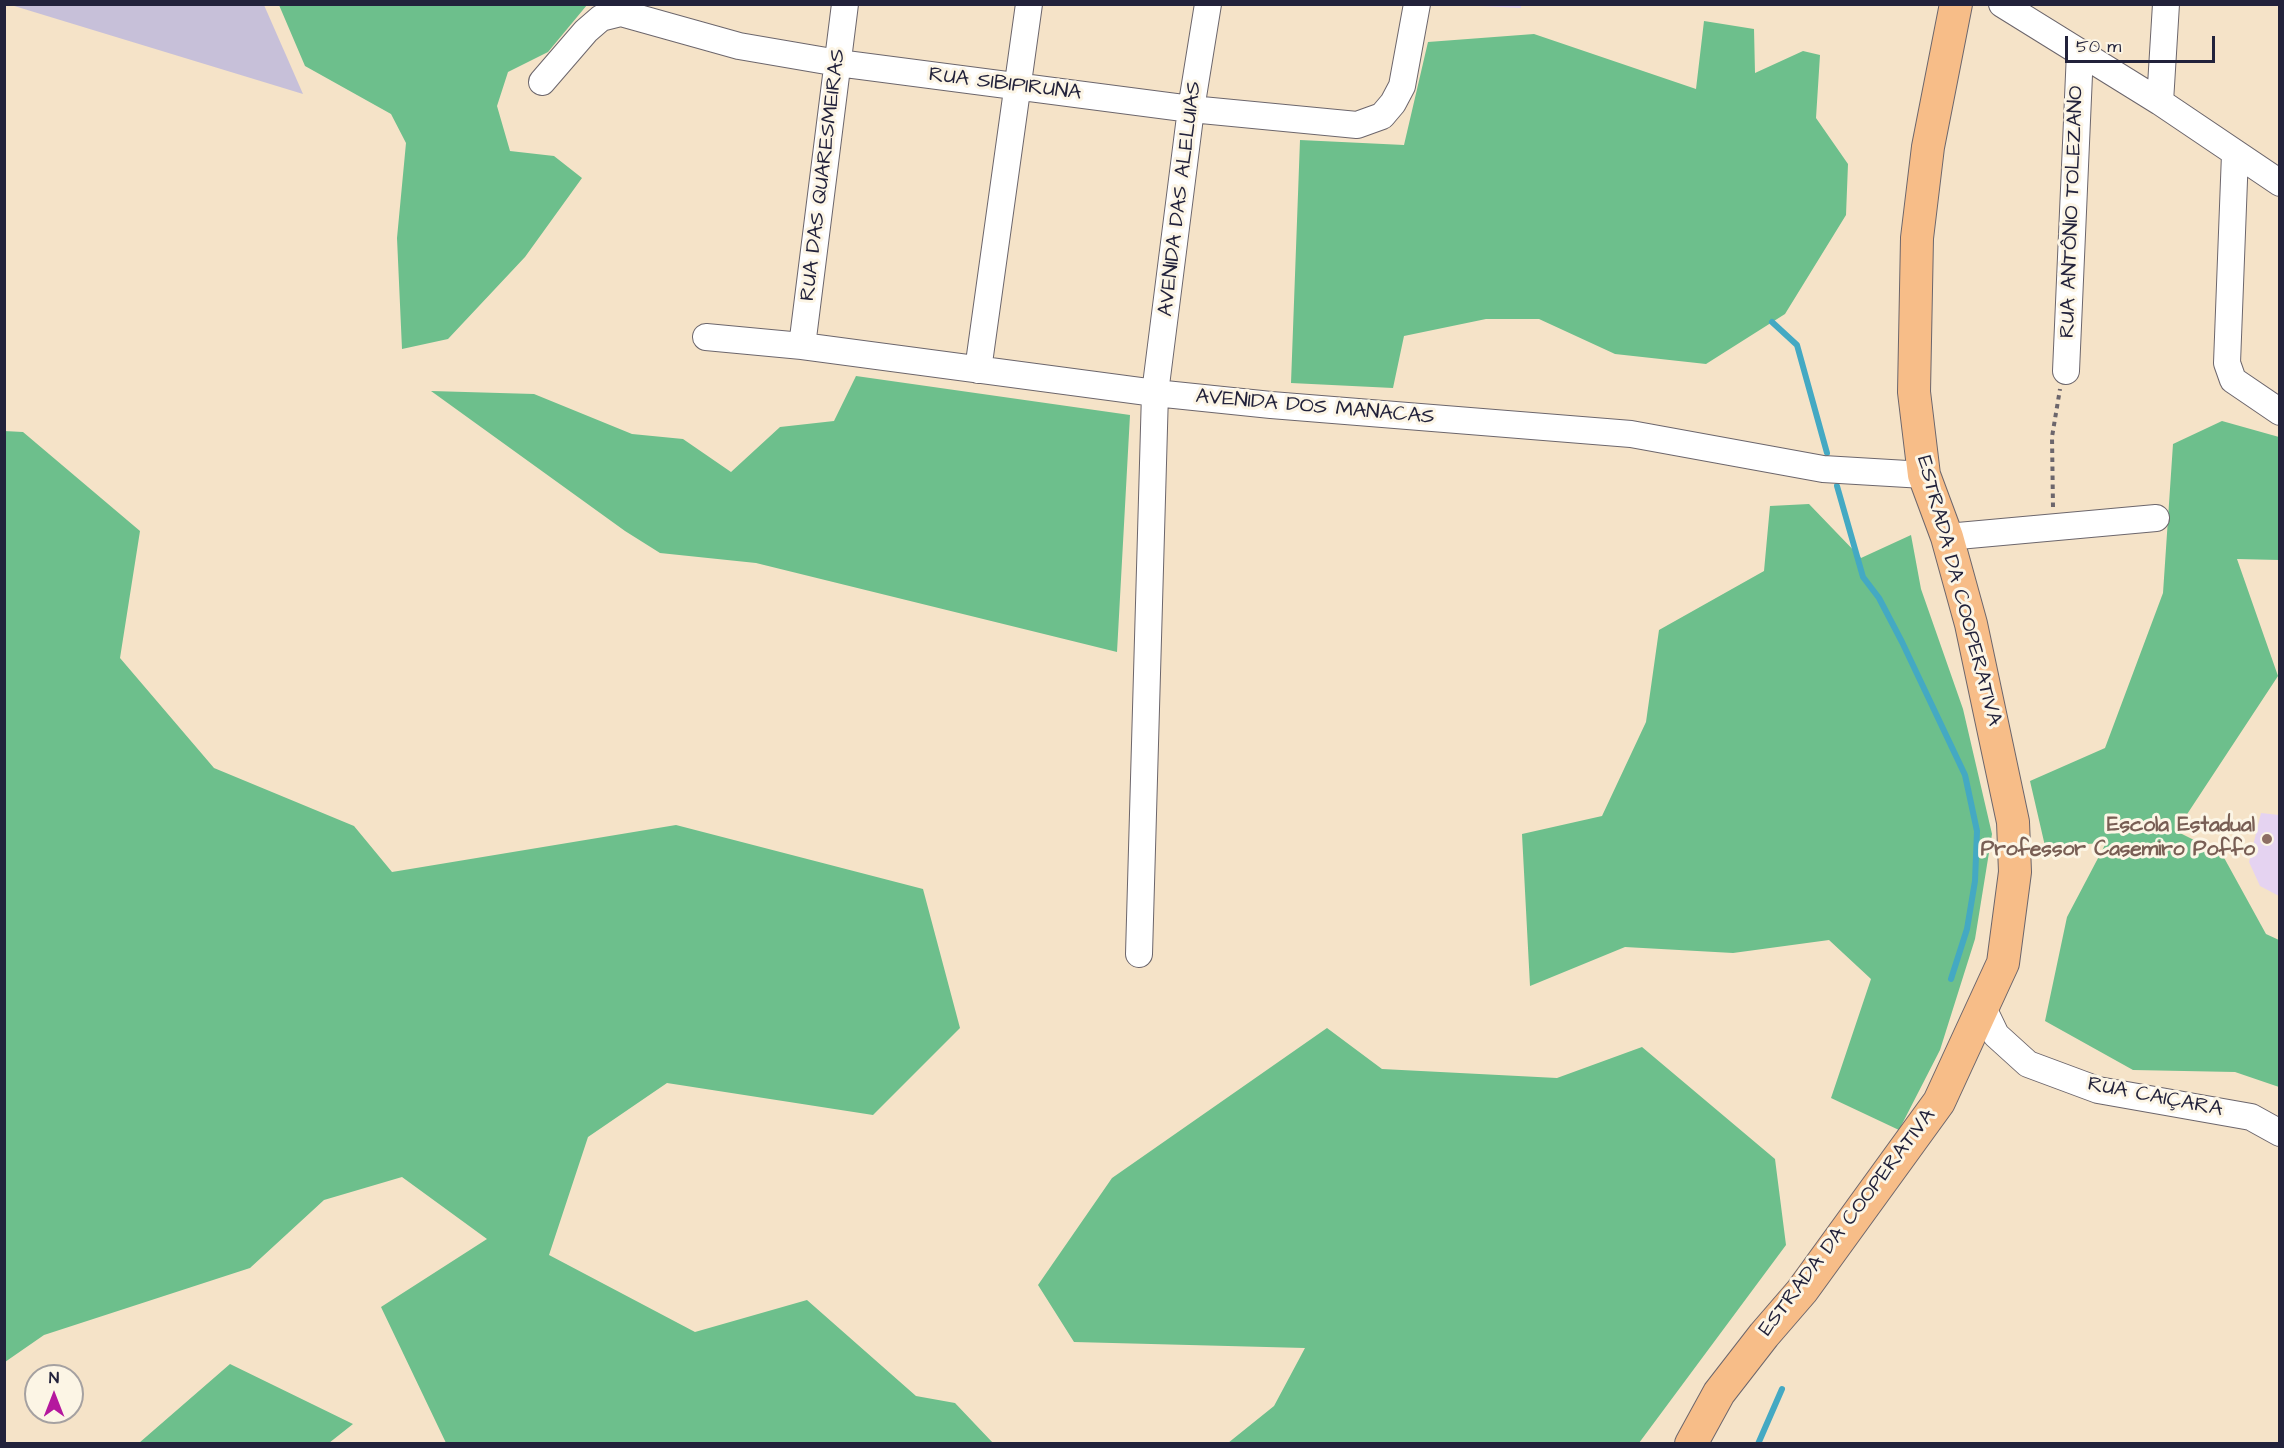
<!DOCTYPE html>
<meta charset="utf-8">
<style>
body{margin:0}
#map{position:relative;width:2284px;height:1448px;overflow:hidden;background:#f5e3c8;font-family:"Architects Daughter",sans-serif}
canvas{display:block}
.frame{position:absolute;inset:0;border:6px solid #22223b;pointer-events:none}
.north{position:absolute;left:24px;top:1364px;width:60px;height:60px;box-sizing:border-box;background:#fcf5e5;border:2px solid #a5a1a1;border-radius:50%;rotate:0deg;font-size:16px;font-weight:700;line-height:24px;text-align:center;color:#22223b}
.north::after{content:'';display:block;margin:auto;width:21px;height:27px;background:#b5179e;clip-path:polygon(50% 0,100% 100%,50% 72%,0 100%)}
.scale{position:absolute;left:2065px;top:36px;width:150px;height:27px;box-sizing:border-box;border:3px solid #22223b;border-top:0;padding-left:8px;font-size:18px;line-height:21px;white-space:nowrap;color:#22223b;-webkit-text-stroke:4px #fcf5e5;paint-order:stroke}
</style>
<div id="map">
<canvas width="2284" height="1448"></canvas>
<div class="frame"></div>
<div class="north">N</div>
<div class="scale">50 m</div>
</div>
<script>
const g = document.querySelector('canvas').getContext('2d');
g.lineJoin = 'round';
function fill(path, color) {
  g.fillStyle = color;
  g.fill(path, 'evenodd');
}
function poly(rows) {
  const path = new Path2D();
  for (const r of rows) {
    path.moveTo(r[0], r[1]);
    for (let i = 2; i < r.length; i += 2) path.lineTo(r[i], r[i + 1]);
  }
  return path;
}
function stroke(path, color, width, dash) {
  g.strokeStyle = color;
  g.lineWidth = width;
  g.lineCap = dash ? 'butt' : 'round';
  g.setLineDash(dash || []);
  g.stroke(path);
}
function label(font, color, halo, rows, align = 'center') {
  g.font = font + ' "Architects Daughter",sans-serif';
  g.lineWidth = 6;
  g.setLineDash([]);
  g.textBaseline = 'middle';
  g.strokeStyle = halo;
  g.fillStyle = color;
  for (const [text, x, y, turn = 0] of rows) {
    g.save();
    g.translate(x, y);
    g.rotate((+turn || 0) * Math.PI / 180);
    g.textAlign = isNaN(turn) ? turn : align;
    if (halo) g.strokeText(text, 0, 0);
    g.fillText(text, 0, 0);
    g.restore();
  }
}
fill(poly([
 [1461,5,1521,4,1521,8],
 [2261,813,2279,815,2279,896,2260,886,2249,862]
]), '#e5d3f1');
fill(poly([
 [11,5,264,5,303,94]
]), '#c7c0d9');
fill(poly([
 [279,5,587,5,548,52,508,72,497,106,510,151,554,156,582,178,525,257,448,339,402,349,397,238,406,143,391,114,305,66],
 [1704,21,1754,29,1755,73,1803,51,1820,55,1816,118,1848,164,1846,215,1785,314,1706,364,1615,354,1539,319,1486,319,1404,336,1393,388,1291,383,1300,140,1404,145,1428,42,1534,34,1696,89],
 [856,376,1130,415,1117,652,756,563,660,553,625,531,431,391,534,394,632,434,683,439,731,472,780,427,834,421],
 [2222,421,2279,437,2279,560,2237,559,2278,676,2176,831,2222,854,2266,934,2279,940,2279,1087,2235,1072,2133,1070,2045,1021,2067,917,2106,843,2045,846,2030,781,2105,748,2163,593,2173,444],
 [4,431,23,432,140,531,120,658,214,768,354,826,392,872,676,825,923,889,960,1028,873,1115,667,1083,588,1137,549,1255,695,1332,807,1300,916,1396,955,1403,993,1443,446,1443,381,1307,487,1239,402,1177,324,1200,250,1268,44,1335,5,1362],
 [1809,504,1861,558,1911,535,1921,589,1963,709,1992,834,1975,939,1940,1050,1899,1130,1831,1098,1871,979,1829,940,1733,953,1625,947,1530,986,1522,834,1602,816,1646,722,1659,630,1764,571,1770,506],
 [1327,1028,1382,1069,1557,1078,1642,1047,1775,1159,1786,1245,1639,1443,1228,1443,1274,1406,1305,1348,1074,1342,1038,1285,1112,1178],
 [230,1364,353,1424,329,1443,139,1443]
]), '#6dbf8c');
stroke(poly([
 [1772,322,1797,345,1827,453],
 [1837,486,1863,577,1879,598,1902,642,1965,775,1977,831,1975,881,1967,929,1951,979],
 [1758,1444,1782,1389]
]), '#44a9c3', 6);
const minor = poly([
 [2002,4,2160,102,2280,183],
 [542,82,586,31,601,18,621,13,739,46,838,63,1191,109,1357,125,1382,116,1393,103,1402,86,1417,4],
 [2160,102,2166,4],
 [2235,154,2227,363,2233,380,2280,412],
 [706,337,802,346,1155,393,1271,405,1631,434,1823,469,1924,475],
 [802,346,845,4],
 [978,370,1029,4],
 [2066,371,2080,52],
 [1947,537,2156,518],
 [1139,954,1155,393,1191,109,1208,4],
 [1984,1010,1996,1035,2028,1064,2098,1090,2251,1117,2280,1133]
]);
const major = poly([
 [1691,1444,1719,1393,1764,1335,1802,1291,1939,1102,2003,963,2015,872,2013,822,1971,624,1947,537,1924,475,1914,392,1917,238,1928,147,1956,4]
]);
stroke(minor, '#6c666c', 28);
stroke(major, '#6c666c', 34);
stroke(poly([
 [2053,507,2052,437,2060,389]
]), '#6c666c', 4, [4.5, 4.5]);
stroke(minor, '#fff', 26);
stroke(major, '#f7bd88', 32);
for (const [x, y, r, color] of [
 [2267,839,6,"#8d6e63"]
]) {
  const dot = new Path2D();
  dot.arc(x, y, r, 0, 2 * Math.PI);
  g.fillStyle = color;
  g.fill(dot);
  stroke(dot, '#fcf5e5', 2);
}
label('21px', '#22223b', '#fcf5e5', [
 ["RUA SIBIPIRUNA",1005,85,7],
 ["RUA DAS QUARESMEIRAS",824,175,-83],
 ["AVENIDA DAS ALELUIAS",1181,199,-83],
 ["RUA ANTÔNIO TOLEZANO",2073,212,-88],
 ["AVENIDA DOS MANACAS",1315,408,5],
 ["ESTRADA DA COOPERATIVA",1958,591,75],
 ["RUA CAIÇARA",2155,1098,11],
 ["ESTRADA DA COOPERATIVA",1848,1223,-53]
]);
label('bold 21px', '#785e54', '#fcf5e5', [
 ["Escola Estadual",2255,827],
 ["Professor Casemiro Poffo",2255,851]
], 'right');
</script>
